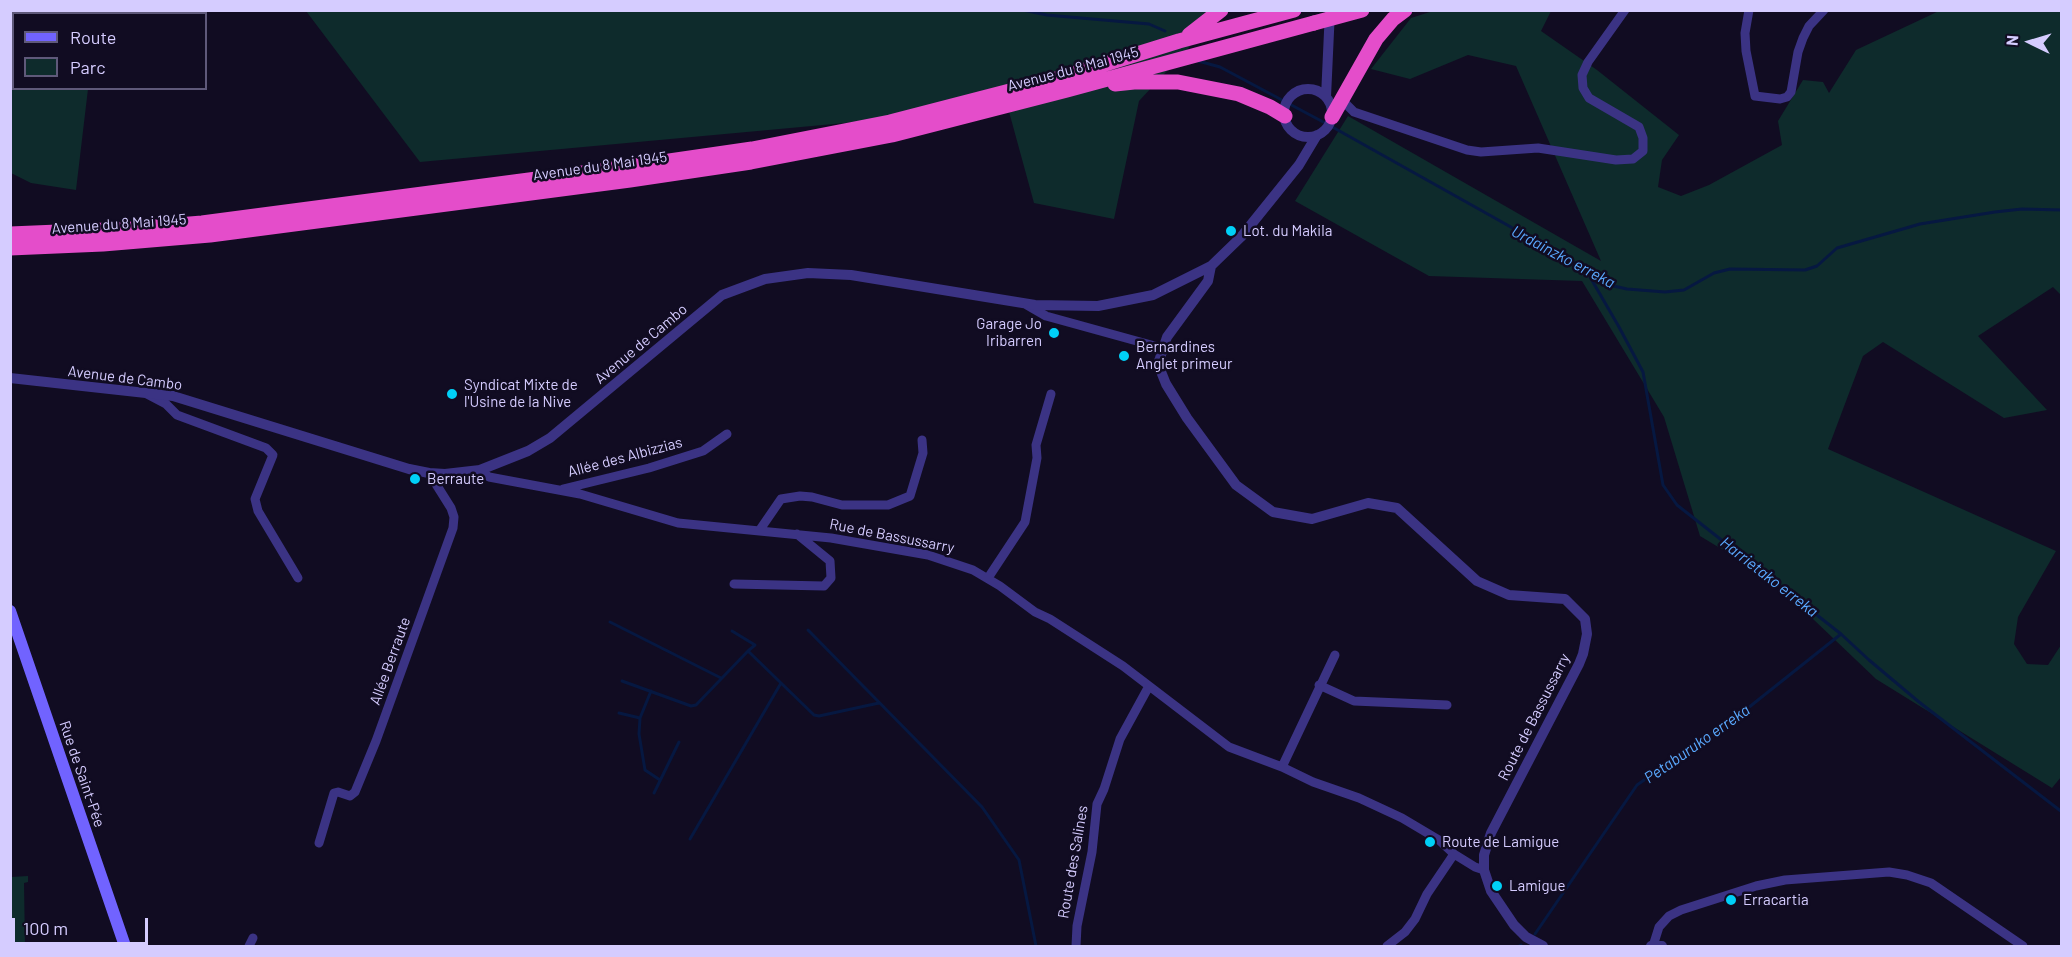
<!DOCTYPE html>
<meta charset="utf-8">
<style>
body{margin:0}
#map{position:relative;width:2072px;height:957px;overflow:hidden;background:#110c22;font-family:Barlow,sans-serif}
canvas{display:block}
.frame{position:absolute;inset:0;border:12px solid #d5ccff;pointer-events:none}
.legend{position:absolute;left:12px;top:12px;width:195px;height:78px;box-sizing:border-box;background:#110c22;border:2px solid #5f597a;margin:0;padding:8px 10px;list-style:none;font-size:18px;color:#d5ccff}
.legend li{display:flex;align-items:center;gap:12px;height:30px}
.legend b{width:30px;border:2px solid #5f597a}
.north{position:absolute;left:2000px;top:12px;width:60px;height:60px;-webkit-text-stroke:4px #110c22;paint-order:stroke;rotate:275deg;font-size:16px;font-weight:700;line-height:24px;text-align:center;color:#d5ccff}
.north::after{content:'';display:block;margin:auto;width:21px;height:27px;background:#d5ccff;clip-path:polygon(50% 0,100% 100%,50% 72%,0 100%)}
.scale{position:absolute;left:12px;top:918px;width:136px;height:27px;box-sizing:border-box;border:3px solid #d5ccff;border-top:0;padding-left:8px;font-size:18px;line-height:21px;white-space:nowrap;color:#d5ccff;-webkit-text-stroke:4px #110c22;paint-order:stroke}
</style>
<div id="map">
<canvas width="2072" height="957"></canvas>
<div class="frame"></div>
<ul class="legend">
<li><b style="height:8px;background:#7163ff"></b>Route</li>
<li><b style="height:16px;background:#0e2b2c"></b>Parc</li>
</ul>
<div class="north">N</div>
<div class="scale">100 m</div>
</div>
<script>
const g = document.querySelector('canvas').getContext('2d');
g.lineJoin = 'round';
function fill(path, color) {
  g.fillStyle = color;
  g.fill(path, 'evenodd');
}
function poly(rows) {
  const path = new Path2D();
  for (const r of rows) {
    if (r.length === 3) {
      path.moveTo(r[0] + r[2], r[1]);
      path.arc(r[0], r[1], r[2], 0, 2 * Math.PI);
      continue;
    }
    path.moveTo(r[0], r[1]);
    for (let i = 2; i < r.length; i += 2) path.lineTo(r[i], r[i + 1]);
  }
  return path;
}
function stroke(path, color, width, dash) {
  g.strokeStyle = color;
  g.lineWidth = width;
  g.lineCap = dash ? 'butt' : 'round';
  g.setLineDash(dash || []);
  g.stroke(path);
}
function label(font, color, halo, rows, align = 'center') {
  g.font = font + ' Barlow,sans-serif';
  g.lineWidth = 5;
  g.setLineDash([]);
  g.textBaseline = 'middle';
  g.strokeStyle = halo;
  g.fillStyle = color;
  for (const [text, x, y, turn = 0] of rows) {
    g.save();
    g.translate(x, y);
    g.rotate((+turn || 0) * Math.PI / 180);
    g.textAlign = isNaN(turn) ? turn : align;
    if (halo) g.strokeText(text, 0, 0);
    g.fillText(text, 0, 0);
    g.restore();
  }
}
fill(poly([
 [10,11,98,11,98,14,14,14,14,88,88,89,76,190,31,183,11,173],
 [306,11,1223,11,1139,101,1114,219,1034,203,1008,108,420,162],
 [1433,11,1551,11,1541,31,1597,70,1679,135,1662,160,1658,187,1681,196,1709,185,1782,145,1778,121,1803,80,1823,82,1829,93,1856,50,1939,11,2061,11,2061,295,2053,287,1978,336,2047,410,2004,418,1883,342,1863,356,1828,449,2056,551,2018,617,2014,644,2027,664,2048,665,2061,645,2061,777,2052,788,1876,679,1771,579,1700,536,1664,417,1582,281,1429,276,1295,201,1348,116,1601,261,1516,66,1468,55,1410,79,1371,69,1411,18],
 [28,876,28,882,24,883,25,946,11,946,11,877]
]), '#0e2b2c');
stroke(poly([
 [1023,10,1047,15,1149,24,1165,31],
 [1198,61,1220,67,1327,124,1584,268,1609,285,1627,289,1665,292,1684,290,1714,273,1730,269,1805,270,1817,266,1837,248,1920,224,1995,212,2022,209,2062,210],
 [1586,270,1619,327,1643,372,1663,485,1677,505,1841,634,1869,660,1919,702,2062,812],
 [610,622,721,678],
 [808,630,982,807,1019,860,1036,946],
 [732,631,755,645,748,651],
 [622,681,691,706,696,705,748,651,814,715,819,716,879,703],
 [651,691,640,718,639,734,645,770,660,780],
 [619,713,640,718],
 [654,793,679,742],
 [690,839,781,683],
 [1535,934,1637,785,1748,708,1841,634],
 [1519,946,1521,945]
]), '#061841', 3);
stroke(poly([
 [1749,10,1745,33,1746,51,1755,96,1780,99,1787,97,1791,92,1798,52,1803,38,1809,26,1824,10],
 [1341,99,1354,112,1467,150,1481,152,1538,148,1616,160,1633,159,1643,151,1643,138,1639,127,1589,98,1583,88,1582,75,1588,62,1625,10],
 [1027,305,1046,316,1162,348],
 [147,394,166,404,177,415,266,448,273,455,255,499,258,511,298,578],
 [480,470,489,477,580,494,678,523,831,538,928,555,973,570,1000,586,1035,612,1050,619,1123,666,1229,747,1282,767,1313,782,1359,798,1402,818,1439,840,1454,854,1475,867,1484,870],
 [563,489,649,468,703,451,727,434],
 [759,531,781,499,800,496,812,497,842,505,888,505,910,496,923,453,922,440],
 [988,578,1025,522,1037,458,1036,445,1051,394],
 [734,584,824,586,831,578,830,561,797,534],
 [1319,685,1354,701,1447,705],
 [1282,767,1335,655],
 [319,843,334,793,338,792,350,796,355,792,376,741,453,528,454,517,451,508,429,473],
 [249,946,253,938],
 [1076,946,1077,926,1092,852,1097,804,1104,789,1120,739,1149,686],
 [1387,946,1405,932,1415,919,1427,894,1454,854],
 [1653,946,1659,927,1669,916,1681,910,1756,886,1785,880,1889,872,1907,875,1931,883,2023,946]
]), '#3b3384', 9);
stroke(poly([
 [1308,113,24],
 [1326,97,1330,10],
 [1211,266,1208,281,1167,337,1158,364,1166,384,1187,418,1236,485,1273,512,1312,519,1368,503,1397,508,1477,581,1509,595,1565,599,1585,619,1587,634,1583,654,1579,664,1491,833,1484,855,1484,870,1491,891,1514,925,1526,937,1543,946],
 [10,378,173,396,409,469,429,473,445,474,480,470,528,451,550,438,722,295,765,279,808,273,851,275,1035,305,1098,306,1153,295,1211,266,1241,237,1299,165,1317,135],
 [1651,946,1662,946]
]), '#3b3384', 10);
stroke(poly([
 [10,611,125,946]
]), '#7163ff', 12);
stroke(poly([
 [1189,35,1221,10],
 [1115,84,1134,82,1178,82,1239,94,1270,107,1285,116],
 [1332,117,1376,39,1393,19,1405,10],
 [10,234,130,229,202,223,628,167,752,149,890,122,1060,78,1179,41,1294,10],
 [10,248,103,244,210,235,630,180,751,162,892,135,1067,90,1314,23]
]), '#e44dca', 15);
stroke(poly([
 [1314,23,1362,10]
]), '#e44dca', 15);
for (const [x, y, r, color] of [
 [1231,231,6,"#00d0f7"],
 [1054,333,6,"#00d0f7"],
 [1124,356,6,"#00d0f7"],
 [452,394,6,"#00d0f7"],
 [415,479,6,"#00d0f7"],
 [1430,842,6,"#00d0f7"],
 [1497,886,6,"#00d0f7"],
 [1731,900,6,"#00d0f7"]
]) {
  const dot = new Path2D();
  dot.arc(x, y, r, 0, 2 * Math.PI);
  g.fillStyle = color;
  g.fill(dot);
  stroke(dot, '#110c22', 2);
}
label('15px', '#d5ccff', '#110c22', [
 ["Avenue du 8 Mai 1945",1073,69,-15],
 ["Avenue du 8 Mai 1945",600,166,-8],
 ["Avenue du 8 Mai 1945",119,224,-4],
 ["Avenue de Cambo",641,344,-40],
 ["Avenue de Cambo",125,378,7],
 ["Allée des Albizzias",625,457,-15],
 ["Rue de Bassussarry",892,536,11],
 ["Allée Berraute",390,661,-70],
 ["Route de Bassussarry",1534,717,-63],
 ["Rue de Saint-Pée",82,774,71],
 ["Route des Salines",1073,862,-80]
]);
label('15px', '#d5ccff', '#110c22', [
 ["Lot. du Makila",1243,231],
 ["Garage Jo",1042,324,"right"],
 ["Iribarren",1042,341,"right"],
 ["Bernardines",1136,347],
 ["Anglet primeur",1136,364],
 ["Syndicat Mixte de",464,385],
 ["l'Usine de la Nive",464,402],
 ["Berraute",427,479],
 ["Route de Lamigue",1442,842],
 ["Lamigue",1509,886],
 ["Erracartia",1743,900]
], 'left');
label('italic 16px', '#5aa9ff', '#110c22', [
 ["Urdainzko erreka",1563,257,28],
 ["Harrietako erreka",1769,577,38],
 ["Petaburuko erreka",1697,744,-35]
]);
</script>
